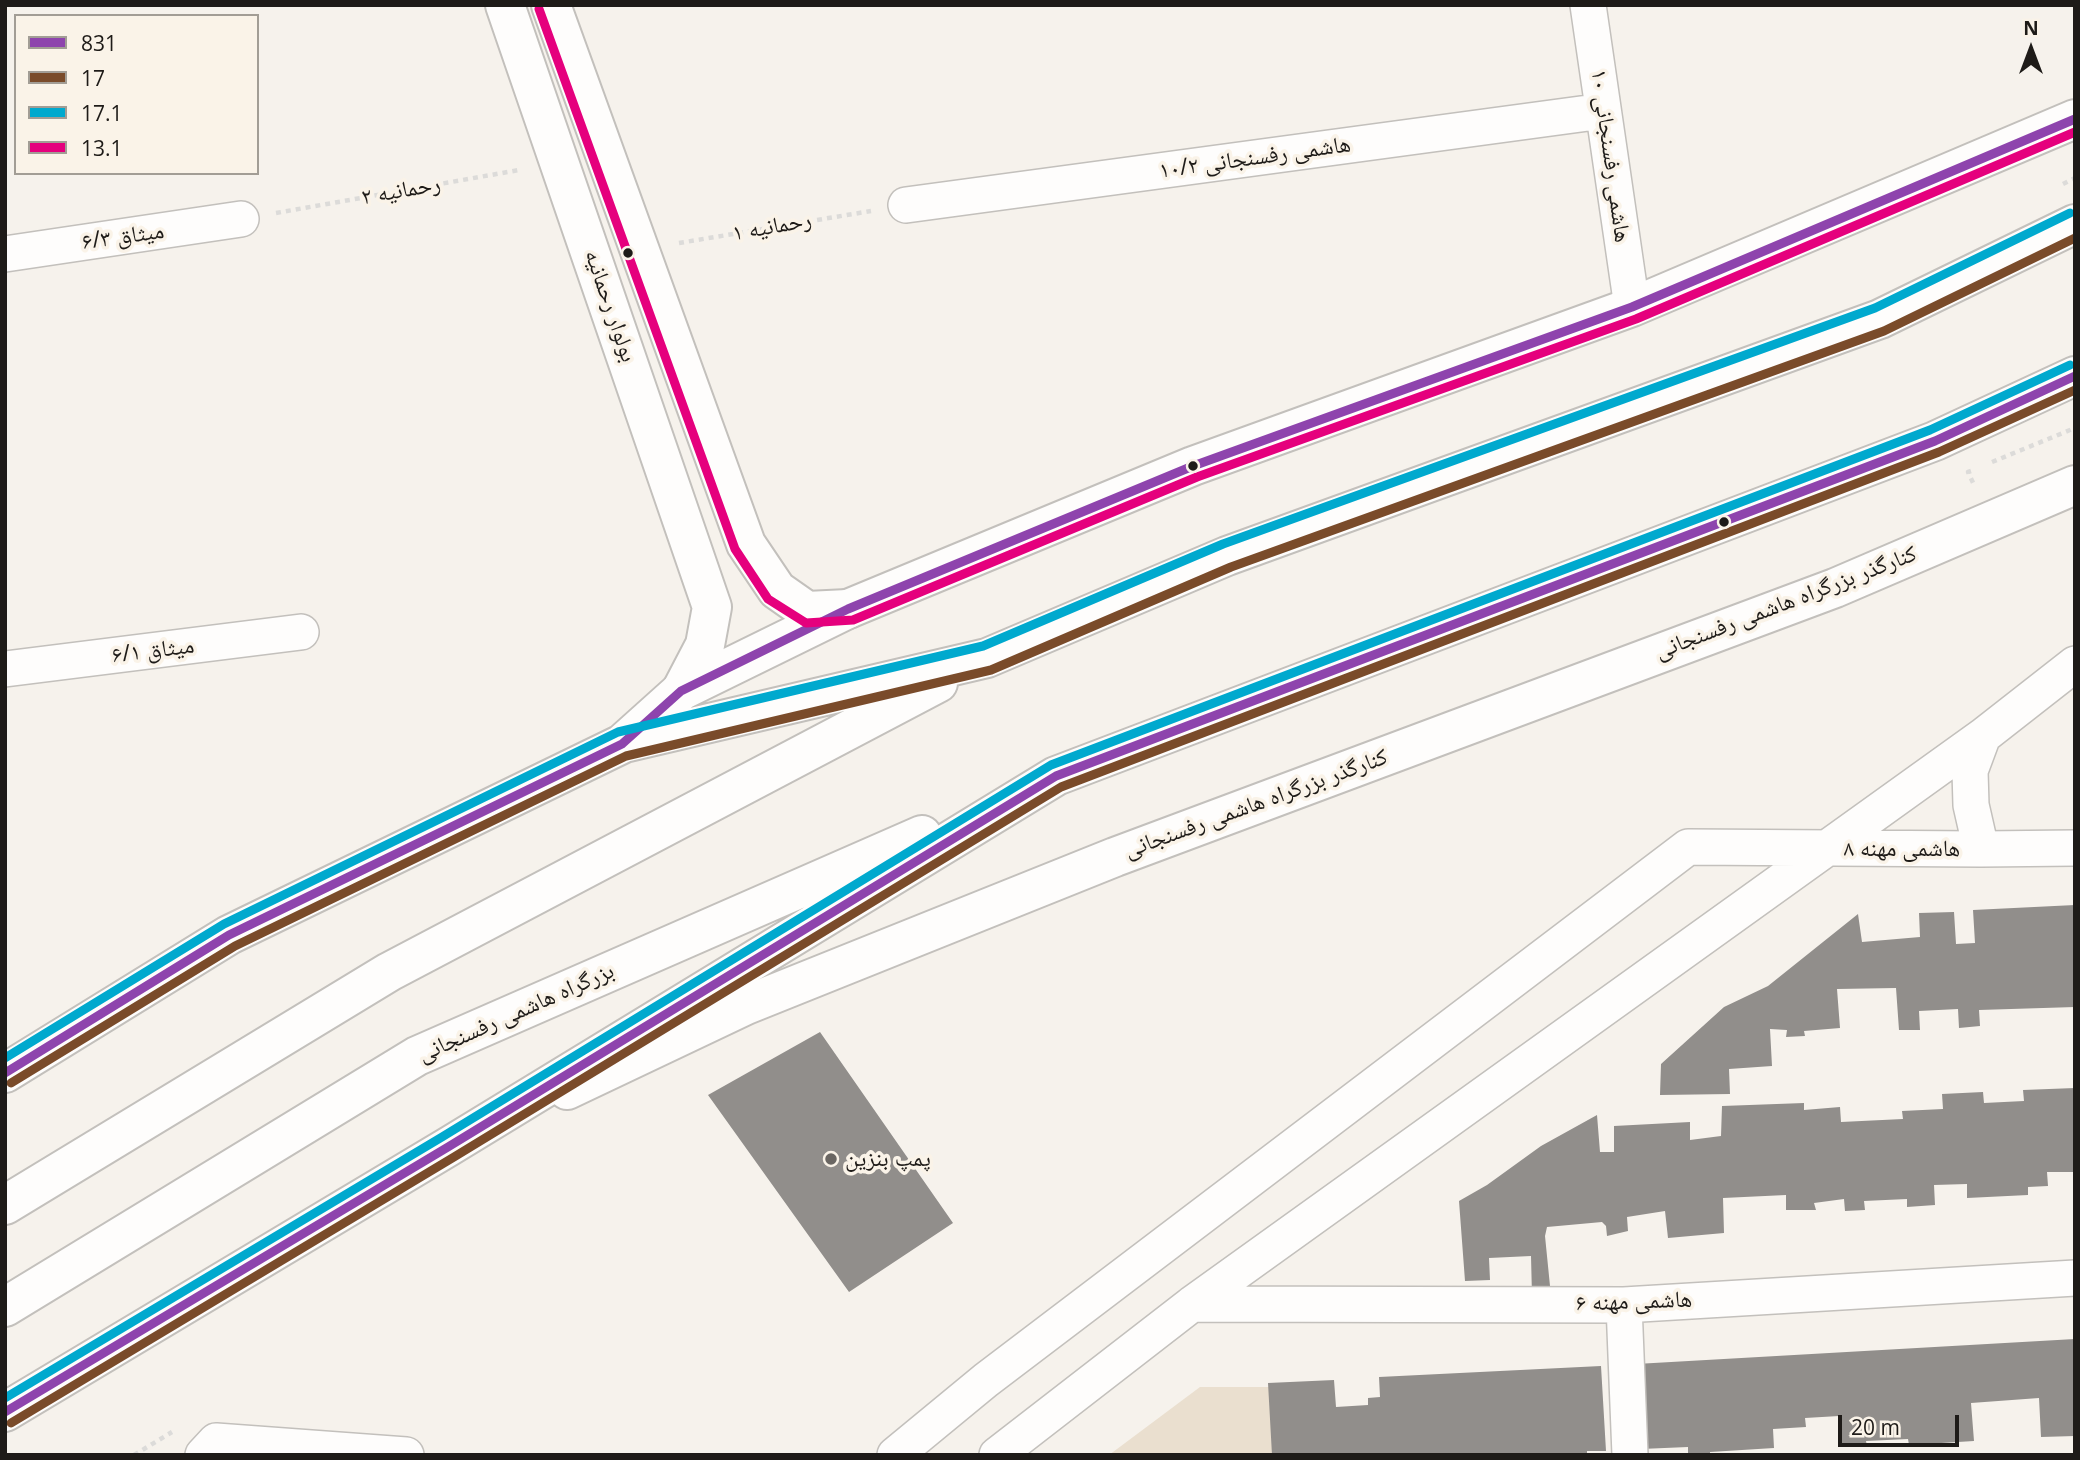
<!DOCTYPE html>
<meta charset="utf-8">
<style>
body{margin:0}
#map{position:relative;width:2080px;height:1460px;overflow:hidden;background:#f6f2ec;font-family:"Open Sans",sans-serif}
canvas{display:block}
.frame{position:absolute;inset:0;border:7px solid #1e1b18;pointer-events:none}
.legend{position:absolute;left:14px;top:14px;width:245px;height:161px;box-sizing:border-box;background:#faf3e8;border:2px solid #a29d95;margin:0;padding:9px 12px;list-style:none;font-size:21px;color:#1e1b18}
.legend li{display:flex;align-items:center;gap:14px;height:35px}
.legend b{width:35px;border:2px solid #a29d95}
.north{position:absolute;left:1996px;top:14px;width:70px;height:70px;-webkit-text-stroke:5px #faf3e8;paint-order:stroke;rotate:0deg;font-size:19px;font-weight:700;line-height:28px;text-align:center;color:#1e1b18}
.north::after{content:'';display:block;margin:auto;width:24px;height:32px;background:#1e1b18;clip-path:polygon(50% 0,100% 100%,50% 72%,0 100%)}
.scale{position:absolute;left:1838px;top:1415px;width:121px;height:32px;box-sizing:border-box;border:4px solid #1e1b18;border-top:0;padding-left:9px;font-size:21px;line-height:24px;white-space:nowrap;color:#1e1b18;-webkit-text-stroke:5px #faf3e8;paint-order:stroke}
</style>
<div id="map">
<canvas width="2080" height="1460"></canvas>
<div class="frame"></div>
<ul class="legend">
<li><b style="height:9px;background:#8e44ad"></b>831</li>
<li><b style="height:9px;background:#7a4b2a"></b>17</li>
<li><b style="height:9px;background:#00a9ce"></b>17.1</li>
<li><b style="height:9px;background:#e5007d"></b>13.1</li>
</ul>
<div class="north">N</div>
<div class="scale">20 m</div>
</div>
<script>
const g = document.querySelector('canvas').getContext('2d');
g.lineJoin = 'round';
function fill(path, color) {
  g.fillStyle = color;
  g.fill(path, 'evenodd');
}
function poly(rows) {
  const path = new Path2D();
  for (const r of rows) {
    path.moveTo(r[0], r[1]);
    for (let i = 2; i < r.length; i += 2) path.lineTo(r[i], r[i + 1]);
  }
  return path;
}
function stroke(path, color, width, dash) {
  g.strokeStyle = color;
  g.lineWidth = width;
  g.lineCap = dash ? 'butt' : 'round';
  g.setLineDash(dash || []);
  g.stroke(path);
}
function label(font, color, halo, rows, align = 'center') {
  g.font = font + ' "Open Sans","Noto Naskh Arabic",sans-serif';
  g.lineWidth = 7;
  g.setLineDash([]);
  g.textBaseline = 'middle';
  g.strokeStyle = halo;
  g.fillStyle = color;
  for (const [text, x, y, turn = 0] of rows) {
    g.save();
    g.translate(x, y);
    g.rotate((+turn || 0) * Math.PI / 180);
    g.textAlign = isNaN(turn) ? turn : align;
    if (halo) g.strokeText(text, 0, 0);
    g.fillText(text, 0, 0);
    g.restore();
  }
}
fill(poly([
 [1200,1387,1276,1387,1278,1455,1109,1455]
]), '#eadfcf');
fill(poly([
 [2075,905,2075,1007,1979,1010,1980,1026,1959,1028,1958,1009,1919,1011,1920,1030,1899,1030,1896,988,1837,989,1840,1028,1804,1031,1805,1036,1786,1037,1787,1030,1770,1029,1772,1066,1729,1069,1730,1094,1660,1095,1661,1064,1724,1007,1768,986,1858,914,1862,942,1920,937,1919,913,1954,912,1956,944,1975,943,1973,910],
 [820,1032,953,1223,849,1292,708,1095],
 [2075,1088,2075,1172,2047,1172,2048,1186,2028,1187,2028,1195,1967,1198,1967,1184,1934,1185,1935,1205,1907,1207,1907,1199,1864,1201,1865,1210,1845,1211,1844,1199,1814,1203,1816,1210,1786,1210,1786,1195,1723,1198,1724,1233,1668,1238,1665,1211,1627,1217,1628,1231,1607,1236,1606,1226,1602,1222,1547,1227,1545,1236,1551,1296,1532,1296,1531,1256,1489,1258,1490,1280,1465,1281,1459,1201,1487,1185,1541,1146,1597,1115,1600,1152,1614,1152,1614,1126,1690,1122,1690,1140,1721,1136,1722,1106,1804,1103,1804,1110,1840,1107,1841,1122,1903,1119,1902,1111,1943,1109,1942,1094,1983,1092,1984,1103,2024,1101,2023,1090],
 [2075,1339,2075,1436,2041,1437,2039,1398,1971,1403,1974,1441,1909,1445,1908,1439,1866,1441,1867,1446,1841,1447,1839,1416,1805,1418,1806,1427,1773,1429,1774,1448,1710,1452,1710,1455,1688,1455,1688,1447,1641,1449,1636,1364],
 [1601,1366,1606,1451,1587,1451,1587,1455,1272,1455,1268,1383,1334,1380,1336,1407,1368,1405,1368,1398,1380,1397,1379,1377]
]), '#918e8b');
const street = poly([
 [1588,5,1632,307],
 [906,205,1603,111],
 [5,254,241,219],
 [5,669,301,632],
 [1983,736,1970,771,1971,805,1981,849,2075,848],
 [1192,1304,1624,1305,2075,1278],
 [1624,1305,1630,1455],
 [203,1455,216,1441,406,1455],
 [895,1455,986,1380,1688,847,1981,849],
 [997,1455,1192,1304,1983,736,2075,664]
]);
const secondary = poly([
 [505,5,712,607,705,645,681,691],
 [551,5,746,544,777,590,807,611,848,609],
 [567,1090,746,1005,1115,857,1835,588,2075,485]
]);
const highway = poly([
 [624,743,987,658,1227,556,1880,319,2075,224],
 [5,1073,229,935,622,744,681,691,848,609,1193,466,1632,307,2075,119],
 [5,1205,389,972,938,683],
 [5,1307,417,1056,922,835],
 [5,1412,448,1147,1056,776,1935,441,2075,376]
]);
stroke(street, '#c3c0bc', 38);
stroke(secondary, '#c3c0bc', 42);
stroke(highway, '#c3c0bc', 42);
stroke(poly([
 [2063,184,2075,178],
 [276,213,519,170],
 [679,243,871,211],
 [1992,462,2075,428],
 [1971,471,1968,472,1975,487],
 [134,1455,172,1432]
]), '#dcdbd9', 4.5, [5, 5]);
stroke(street, '#fefdfc', 35);
stroke(secondary, '#fefdfc', 38);
stroke(highway, '#fefdfc', 38);
stroke(poly([
 [5,1073,229,935,622,744,681,691,848,609,1193,466,1632,307,2075,119],
 [5,1412,448,1147,1056,776,1935,441,2075,376]
]), '#8e44ad', 9);
stroke(poly([
 [11,1083,235,946,626,756,991,670,1231,567,1884,331,2075,238],
 [11,1423,454,1157,1061,787,1939,452,2075,390]
]), '#7a4b2a', 9);
stroke(poly([
 [5,1058,224,924,618,732,983,646,1223,544,1875,308,2070,213],
 [5,1398,442,1137,1051,765,1930,430,2070,365]
]), '#00a9ce', 9);
stroke(poly([
 [539,9,735,549,768,599,806,623,853,620,1197,477,1636,319,2075,132]
]), '#e5007d', 9);
for (const [x, y, r, color] of [
 [628,253,6,"#1e1b18"],
 [1193,466,6,"#1e1b18"],
 [1724,522,6,"#1e1b18"],
 [831,1159,7,"#6a6662"]
]) {
  const dot = new Path2D();
  dot.arc(x, y, r, 0, 2 * Math.PI);
  g.fillStyle = color;
  g.fill(dot);
  stroke(dot, '#faf3e8', 2.5);
}
label('23px', '#1e1b18', '#faf3e8', [
 ["هاشمی رفسنجانی ۱۰",1610,156,82],
 ["هاشمی رفسنجانی ۱۰/۲",1255,158,-8],
 ["رحمانیه ۲",401,191,-10],
 ["رحمانیه ۱",772,227,-10],
 ["میثاق ۶/۳",123,237,-8],
 ["بولوار رحمانیه",610,306,71],
 ["کنارگذر بزرگراه هاشمی رفسنجانی",1786,603,-21],
 ["میثاق ۶/۱",153,651,-7],
 ["کنارگذر بزرگراه هاشمی رفسنجانی",1256,804,-20],
 ["هاشمی مهنه ۸",1902,849],
 ["بزرگراه هاشمی رفسنجانی",516,1013,-24],
 ["هاشمی مهنه ۶",1634,1302,-2]
]);
label('23px', '#1e1b18', '#faf3e8', [
 ["پمپ بنزین",845,1159]
], 'left');
</script>
